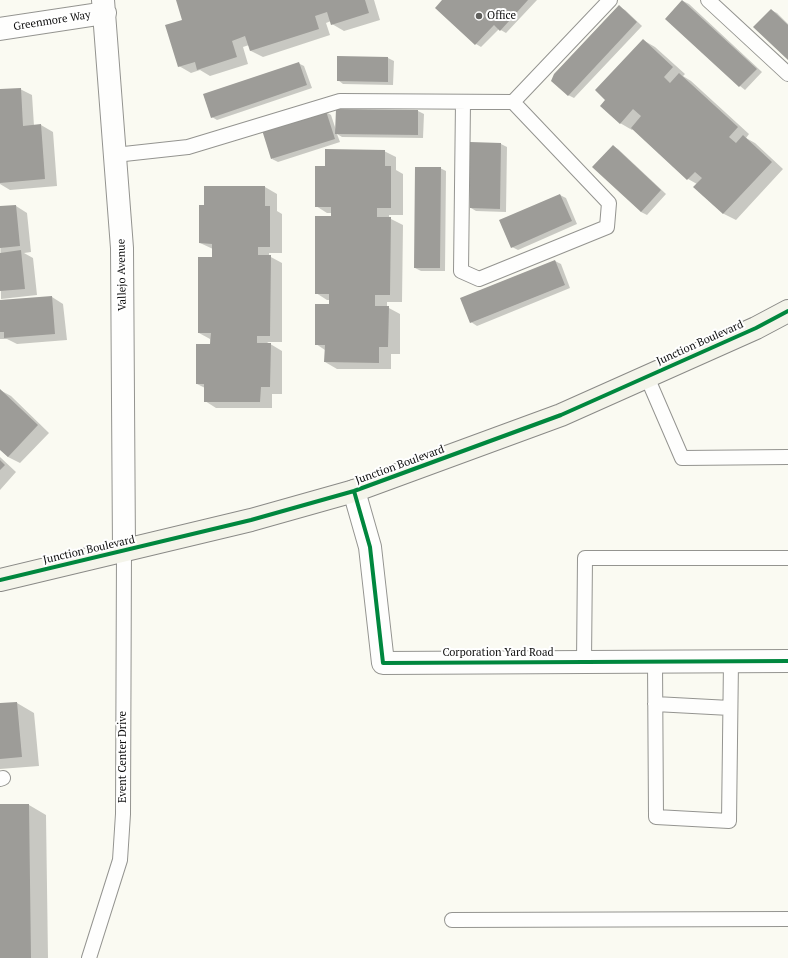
<!DOCTYPE html>
<style>
body{margin:0}
canvas{display:block;background:#fafaf2}
</style>
<canvas width="788" height="958"></canvas>
<script>
const g = document.querySelector('canvas').getContext('2d');
g.lineJoin = 'round';
function fill(path, color) {
  g.fillStyle = color;
  g.fill(path, 'evenodd');
}
function poly(rows) {
  const path = new Path2D();
  for (const r of rows) {
    path.moveTo(r[0], r[1]);
    for (let i = 2; i < r.length; i += 2) path.lineTo(r[i], r[i + 1]);
  }
  return path;
}
function stroke(path, color, width, dash) {
  g.strokeStyle = color;
  g.lineWidth = width;
  g.lineCap = dash ? 'butt' : 'round';
  g.setLineDash(dash || []);
  g.stroke(path);
}
function label(font, color, halo, rows, align = 'center') {
  g.font = font + ' "PT Serif",serif';
  g.lineWidth = 4;
  g.setLineDash([]);
  g.textBaseline = 'middle';
  g.strokeStyle = halo;
  g.fillStyle = color;
  for (const [text, x, y, turn = 0] of rows) {
    g.save();
    g.translate(x, y);
    g.rotate((+turn || 0) * Math.PI / 180);
    g.textAlign = isNaN(turn) ? turn : align;
    if (halo) g.strokeText(text, 0, 0);
    g.fillText(text, 0, 0);
    g.restore();
  }
}
fill(poly([
 [177,0,374,0,380,20,344,31,332,24,331,21,326,23,330,35,263,57,251,51,249,45,243,47,248,64,210,76,200,70,191,73,179,66,183,20],
 [443,0,537,0,506,33,499,29,481,47,476,44],
 [683,1,689,4,762,72,745,90,740,86],
 [619,7,625,10,642,26,574,98,568,95],
 [771,10,777,13,788,24,788,59],
 [643,40,655,47,685,74,683,76,691,81,749,134,746,138,755,143,783,169,736,220,724,214,695,187,697,184,688,179,633,129,632,130,620,123],
 [388,58,394,61,393,85,343,84,338,80],
 [298,63,304,66,312,88,217,120,212,117],
 [20,89,32,95,34,126,41,125,53,132,57,186,10,190,0,184,0,90],
 [418,111,424,114,423,138,342,137,337,134,340,142,278,162,272,159,326,112,331,115,336,130],
 [501,144,507,147,506,212,476,211,471,208],
 [613,146,618,149,666,194,647,215,641,212],
 [384,151,396,157,396,170,403,174,403,215,389,215,389,218,403,225,402,302,387,302,387,307,400,314,400,354,391,354,391,369,337,369,325,362,325,350,316,344,330,305,330,300,327,300,316,293,332,213,327,213,316,206,326,167],
 [440,168,446,171,445,271,421,271,415,268],
 [205,187,265,187,277,194,277,211,282,214,282,253,269,253,269,256,282,263,282,342,267,342,282,351,282,394,272,394,272,408,216,408,205,401,205,388,197,384,211,345,210,339,199,333,213,258,213,249,200,243,205,206],
 [560,195,566,198,577,224,518,250,512,247],
 [16,206,27,213,31,252,24,253,33,258,37,295,1,299,0,207],
 [555,261,561,264,570,288,477,326,471,322],
 [52,297,63,304,67,340,17,344,7,339,0,339,0,301],
 [0,390,11,396,49,433,20,463,8,457,0,449],
 [0,457,16,472,0,490],
 [17,703,34,713,39,766,0,769,0,704],
 [0,805,29,805,46,815,48,958,0,958]
]), '#0003');
fill(poly([
 [176,0,365,0,369,13,331,25,327,12,315,16,319,29,250,51,245,36,232,41,237,57,197,70,195,62,178,67,165,25,182,20],
 [442,0,528,0,500,31,494,25,475,45,435,8],
 [682,0,757,69,739,87,665,19],
 [619,5,637,22,568,96,551,81,554,74],
 [771,9,788,25,788,60,753,27],
 [643,39,673,67,664,77,670,83,679,73,738,127,729,137,736,143,743,135,772,162,723,214,693,187,702,178,695,172,687,180,631,128,641,116,633,109,620,124,600,106,605,100,595,90],
 [337,56,388,57,388,82,337,81],
 [299,62,307,85,211,118,203,94],
 [21,88,23,126,41,124,45,179,0,183,0,89],
 [336,109,418,110,418,135,335,134],
 [326,111,335,139,271,159,262,130],
 [470,142,501,143,500,209,470,208],
 [613,145,661,190,641,212,592,167],
 [325,149,385,150,385,166,391,166,391,208,377,208,377,217,391,217,390,295,375,295,375,306,389,306,388,347,379,347,379,363,324,362,325,345,315,345,315,304,329,304,329,294,315,294,315,216,331,216,331,207,315,207,315,166,325,166],
 [415,167,441,167,440,268,414,268],
 [204,186,265,186,265,206,270,206,270,247,258,247,258,255,271,255,270,336,257,336,257,343,271,343,270,387,261,387,260,402,204,402,204,384,196,384,196,344,210,344,211,333,198,333,198,257,212,257,212,244,199,243,199,205,204,205],
 [560,194,572,221,511,248,499,220],
 [16,205,20,246,0,248,0,206],
 [21,250,25,289,0,291,0,253],
 [555,260,565,285,470,323,460,298],
 [52,296,55,334,4,338,4,332,0,332,0,300],
 [0,389,38,425,8,457,0,450],
 [0,460,5,465,0,470],
 [17,702,22,757,0,759,0,703],
 [0,804,29,804,31,958,0,958]
]), '#9d9c98');
const lane = poly([
 [708,0,788,74],
 [463,102,461,271,479,279,607,227,609,203,513,102],
 [115,155,188,147,340,101,513,102,610,0],
 [647,377,682,458,788,457],
 [584,662,585,558,788,558],
 [655,662,656,817,729,821,731,661],
 [655,704,730,708],
 [0,779,3,778],
 [452,920,788,919],
 [89,958,120,860,123,814,124,551]
]);
const street = poly([
 [103,0,122,248,124,551],
 [0,29,105,13],
 [354,491,370,547,383,663,788,661]
]);
const secondary = poly([
 [0,580,251,520,354,491,561,415,756,328,788,311]
]);
stroke(lane, '#949490', 16);
stroke(street, '#949490', 24);
stroke(secondary, '#8a8a87', 24);
stroke(lane, '#fefefd', 14);
stroke(street, '#fefefd', 22);
stroke(secondary, '#f4f4ea', 22);
stroke(poly([
 [354,491,370,547,383,663,788,661],
 [0,580,251,520,354,491,561,415,756,328,788,311]
]), '#00873e', 4);
for (const [x, y, r, color] of [
 [479,16,4,"#60605d"]
]) {
  const dot = new Path2D();
  dot.arc(x, y, r, 0, 2 * Math.PI);
  g.fillStyle = color;
  g.fill(dot);
  stroke(dot, '#fff', 1.5);
}
label('11px', '#0d0d0d', '#fff', [
 ["Office",487,16]
], 'left');
label('11px', '#0d0d0d', '#fff', [
 ["Greenmore Way",52,21,-9],
 ["Vallejo Avenue",122,275,-91],
 ["Junction Boulevard",700,343,-24],
 ["Junction Boulevard",400,465,-20],
 ["Junction Boulevard",89,550,-13],
 ["Corporation Yard Road",498,653],
 ["Event Center Drive",123,757,-90]
]);
</script>
